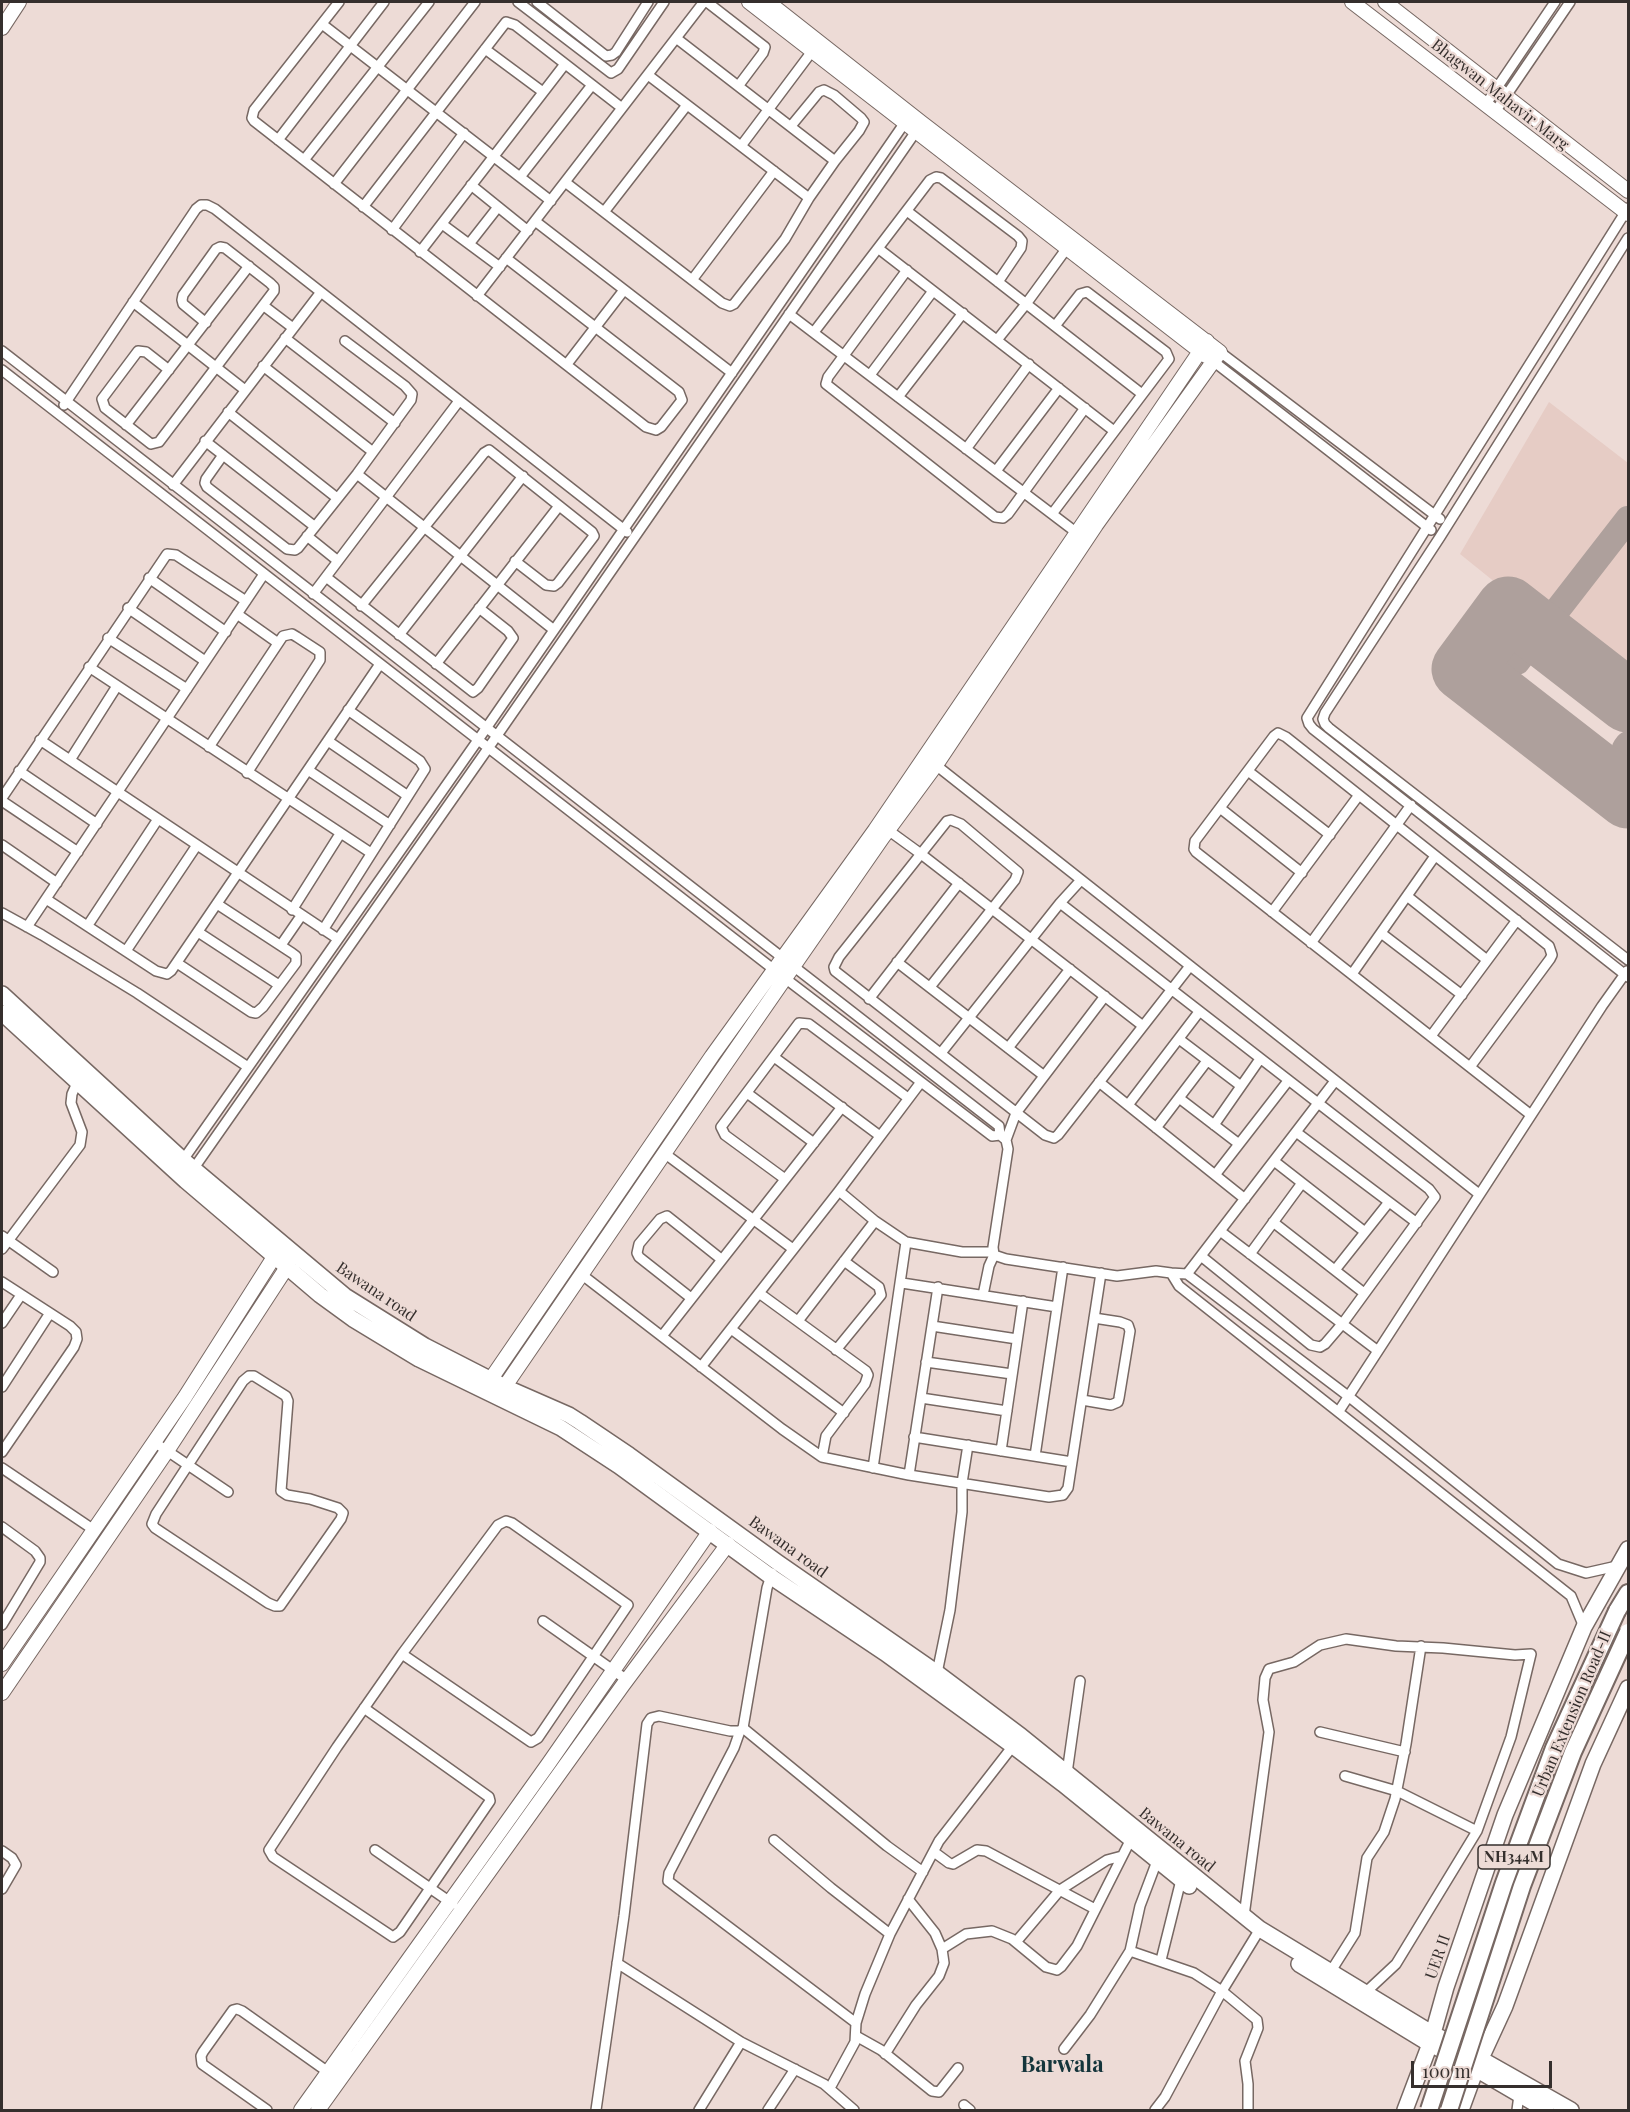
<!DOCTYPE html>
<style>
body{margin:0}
#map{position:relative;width:1630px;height:2112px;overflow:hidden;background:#eddbd6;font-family:"Playfair Display",serif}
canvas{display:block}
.frame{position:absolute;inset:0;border:3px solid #352f2d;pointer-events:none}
.scale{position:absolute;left:1411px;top:2061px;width:141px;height:27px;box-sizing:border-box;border:3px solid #352f2d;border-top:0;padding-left:8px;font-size:18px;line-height:21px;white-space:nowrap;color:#352f2d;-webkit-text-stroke:4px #eddbd6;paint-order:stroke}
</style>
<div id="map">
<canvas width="1630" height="2112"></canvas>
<div class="frame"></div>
<div class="scale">100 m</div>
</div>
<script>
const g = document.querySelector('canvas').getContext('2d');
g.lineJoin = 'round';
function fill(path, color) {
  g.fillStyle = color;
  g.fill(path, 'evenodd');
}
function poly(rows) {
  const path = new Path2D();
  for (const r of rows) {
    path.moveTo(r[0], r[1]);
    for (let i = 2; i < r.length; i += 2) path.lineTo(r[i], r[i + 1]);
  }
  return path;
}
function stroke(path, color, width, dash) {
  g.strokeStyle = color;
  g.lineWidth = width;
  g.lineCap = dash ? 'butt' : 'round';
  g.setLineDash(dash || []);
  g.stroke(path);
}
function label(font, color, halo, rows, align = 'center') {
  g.font = font + ' "Playfair Display",serif';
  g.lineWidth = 4.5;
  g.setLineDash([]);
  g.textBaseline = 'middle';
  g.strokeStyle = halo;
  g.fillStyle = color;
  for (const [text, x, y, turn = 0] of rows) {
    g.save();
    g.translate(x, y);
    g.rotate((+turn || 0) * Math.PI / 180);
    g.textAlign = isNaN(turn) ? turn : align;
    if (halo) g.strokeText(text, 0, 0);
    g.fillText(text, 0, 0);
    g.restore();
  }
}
fill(poly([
 [1549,402,1628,463,1628,684,1578,647,1570,647,1565,651,1522,618,1524,610,1522,604,1460,554]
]), '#e6ccc5');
stroke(poly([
 [1517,662,1628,519],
 [1625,748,1628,744]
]), '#aea09c', 26);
stroke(poly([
 [1628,701,1508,608,1463,669,1628,797]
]), '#aea09c', 63);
const street = poly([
 [339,2,254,110,252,118,254,121,646,427,656,430,661,427,682,400,679,392,506,258],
 [518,2,611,73,618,69,664,2],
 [537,2,606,56,612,55,616,52,648,2],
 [707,2,765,47,763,53,739,85],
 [322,24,551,201],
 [676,38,835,161],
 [485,49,543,92],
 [648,75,809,198],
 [1486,104,1555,2],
 [1495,112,1570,2],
 [278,140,384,2],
 [741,146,813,50],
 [304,160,429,2],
 [520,177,592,85],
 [565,182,722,303,730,306,734,304,785,239,809,198,835,161,859,131,864,122,861,118,834,95,824,90,819,92,791,126],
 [334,184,475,2],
 [471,185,528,231],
 [363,207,506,22,515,25,622,108],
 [1628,208,1307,718,1309,724,1313,729,1628,977],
 [907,211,1142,394],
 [604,212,687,105],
 [535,221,732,373],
 [442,224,500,267],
 [392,230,464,133],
 [1628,238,1440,537,1325,713,1323,719,1325,724,1329,728,1628,960],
 [469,244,498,207],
 [879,249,1114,431],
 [420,252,565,64],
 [907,270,828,377,826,384,995,517,1003,518,1008,514,1085,408],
 [692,280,774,171],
 [477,296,703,3,707,2],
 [133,302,245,390],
 [264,306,293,328],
 [789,314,1077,533],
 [814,332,930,180,936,177,941,178,1018,236,1022,241,1021,248,998,282],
 [285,338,395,423],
 [997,340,1026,304,1067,248],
 [2,351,999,1126,1000,1135,992,1136,786,979,2,370],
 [1220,352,1440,519],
 [1213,361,1431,530],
 [567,364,624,290],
 [263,366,373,452],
 [169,370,146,352,138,351,102,399,105,408,151,444,159,442,274,291,274,287,270,283,225,248,220,247,216,249,183,295,182,300,183,304,206,323],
 [870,375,933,291],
 [898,397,963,313],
 [64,405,196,209,201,205,207,205,215,209,627,532],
 [228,412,337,498],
 [126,425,249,266],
 [205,441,314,526],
 [966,449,1029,364],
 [223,455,206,479,205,483,207,487,287,549,295,550,298,548,357,474,411,400,412,394,405,386,345,341],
 [996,471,1059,388],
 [357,474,554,630],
 [173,485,321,292],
 [1052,514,1169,359,1166,352,1087,292,1080,294,1055,326],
 [307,536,338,561],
 [326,577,473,692,478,688,513,638,508,631,479,608],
 [149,578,226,632],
 [313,594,459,401],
 [361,606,484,453,489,450,592,532,594,536,558,583,554,586,546,585,515,561],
 [128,608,205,661],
 [237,614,278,643],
 [399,635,523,476],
 [108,638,187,689],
 [436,664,559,506],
 [89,667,371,853],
 [40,740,338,939],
 [328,741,408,796],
 [209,747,283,636,292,634,297,637,320,652,320,660,247,773],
 [70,760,117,686],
 [932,762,1479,1194],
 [308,770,390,825],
 [19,771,97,824],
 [1248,771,1330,835],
 [2,798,167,554,176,555,246,601],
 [2,801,78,852],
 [1220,808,1302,873],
 [888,830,921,854,1143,1026],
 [2,845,57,883],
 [1407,896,1487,960],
 [46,899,156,971,167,974,171,971,380,664],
 [1060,903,1429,1189,1435,1197,1343,1323,1325,1344,1320,1347,1311,1345,1201,1256],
 [292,910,340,834],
 [1272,912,1359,795],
 [2,913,42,935,137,993,248,1067],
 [88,925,158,819],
 [27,927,264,574],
 [323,930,425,769,420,761,348,710],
 [198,932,279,985],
 [1381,933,1462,995],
 [1311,943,1411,805],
 [281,945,301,916],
 [126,951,197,845],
 [897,962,1043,1075],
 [177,963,251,1012,256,1013,263,1007,296,963,296,956,292,953,217,904],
 [1352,974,1435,856],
 [930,987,1015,880,1018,872,961,824,951,820,947,821,839,957,834,967,835,971,1045,1135,1054,1138,1058,1135,1190,966],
 [869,999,959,883],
 [1431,1036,1517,920],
 [1179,1039,1241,1086],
 [1008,1048,1070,969],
 [941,1053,1060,903,1081,880],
 [774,1057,880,1136],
 [1470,1067,1550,959,1552,955,1549,946,1286,737,1278,733,1274,736,1195,841,1194,849,1196,852,1531,1115],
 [1099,1082,1245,1199],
 [747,1093,814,1143],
 [1179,1098,1239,1144],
 [1128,1105,1199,1012],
 [1214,1125,1260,1059],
 [1156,1128,1207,1061],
 [1296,1132,1417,1223],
 [1000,1135,1006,1140,1008,1149,993,1247,994,1255,1006,1259,1117,1276,1156,1271,1171,1273],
 [1006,1140,1016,1113,1105,996],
 [664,1153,793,1249],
 [183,1160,478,740,908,118],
 [1274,1161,1365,1232],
 [194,1168,496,737,919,127],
 [1215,1175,1288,1081],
 [785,1179,725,1135,721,1127,799,1023,809,1024,908,1098],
 [839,1191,875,1221,906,1242,962,1252,992,1252],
 [1273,1222,1364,1293],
 [1220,1231,1378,1351],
 [2,1236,53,1272],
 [2,1249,80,1145,82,1132,71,1103,72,1094,77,1083],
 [1250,1254,1302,1183],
 [1335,1270,1389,1202],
 [581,1274,782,1429,822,1457,909,1475,1049,1497,1063,1495,1068,1488,1101,1273],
 [1187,1274,1335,1081],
 [2,1282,70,1326,76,1332,77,1339,74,1347,2,1452],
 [902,1283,1057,1307],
 [759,1293,866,1371,868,1375,865,1384,826,1436,822,1457],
 [983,1295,989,1266,994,1255],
 [691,1298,639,1257,637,1253,639,1244,660,1219,667,1216,721,1259],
 [798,1321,875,1221],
 [2,1323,21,1295],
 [932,1326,1017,1339],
 [731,1329,844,1413],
 [662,1336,842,1107],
 [836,1350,881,1295,879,1287,844,1261],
 [926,1362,1012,1374],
 [701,1367,839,1191,921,1082],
 [249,1376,254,1376,286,1396,288,1401,281,1491,287,1495,310,1499,338,1508,343,1513,341,1519,280,1606,275,1606,268,1603,155,1528,152,1524,156,1514,243,1381,249,1376],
 [2,1387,50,1313],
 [921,1398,1007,1411],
 [1082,1400,1111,1405,1118,1402,1119,1398,1130,1331,1128,1325,1120,1322,1094,1318],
 [1339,1411,1602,1006,1627,971],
 [914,1437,1072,1462],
 [154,1442,228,1492],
 [1001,1451,1023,1301],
 [1035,1456,1063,1267],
 [2,1468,94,1530],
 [873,1468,906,1242],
 [909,1475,938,1287],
 [2,1527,35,1551,40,1558,40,1562,2,1625],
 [543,1621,627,1680],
 [1584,1627,1571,1596,1179,1286,1171,1273,1187,1274,1348,1396,1558,1564,1586,1573,1617,1566],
 [937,1673,950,1610,962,1512,962,1483,968,1445],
 [364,1708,489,1797,490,1801,400,1932,393,1937,273,1857,269,1850,337,1747,402,1654,498,1525,506,1521,512,1523,628,1605,538,1738,531,1742,402,1654],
 [743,1728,887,1846,923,1872],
 [740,1731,734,1748,669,1873,668,1881,856,2023],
 [1320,1732,1405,1752],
 [1067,1773,1080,1681],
 [1345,1776,1397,1791,1477,1831],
 [774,1840,831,1888,890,1934],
 [375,1850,453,1904],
 [2,1851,12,1858,16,1865,2,1889],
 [934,1852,949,1863,953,1864,977,1850,986,1851,1095,1909],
 [1244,1916,1269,1732,1263,1700,1265,1678,1269,1669,1294,1662,1320,1645,1346,1639,1396,1646,1443,1648,1515,1655,1531,1654,1511,1737,1477,1831,1396,1964,1366,1992],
 [1016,1942,1060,1890,1107,1860,1122,1856],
 [942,1949,966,1934,992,1931,1012,1939,1046,1967,1057,1970,1061,1967,1077,1946,1131,1839],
 [1130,1951,1194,1973,1222,1991,1257,2020,1258,2028,1245,2061,1248,2084,1248,2110],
 [1161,1960,1181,1880],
 [617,1963,741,2042,824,2084,854,2110],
 [1331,1971,1355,1933,1367,1858,1384,1832,1395,1799,1406,1744,1421,1646],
 [856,2036,881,2050,932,2091,939,2092,958,2068],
 [1064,2049,1090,2015,1130,1951,1140,1906,1157,1861],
 [885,2054,916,2005,939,1976,944,1963,942,1949,935,1933,908,1899],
 [830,2088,855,2042,856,2023,865,1994,890,1934,939,1841,1016,1742],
 [964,2105,970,2110],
 [267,2110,202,2064,201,2056,203,2052,233,2010,237,2009,242,2011,328,2072],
 [596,2110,624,1916,647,1724,651,1718,659,1716,730,1731,740,1731,743,1728,767,1588,772,1573],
 [699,2110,741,2042],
 [768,2110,795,2069],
 [1155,2110,1165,2097,1222,1991,1260,1929],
 [1517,2110,1519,2095]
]);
const secondary = poly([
 [749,2,1206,356],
 [1352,2,1628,214],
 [1385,2,1628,191],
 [2,28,19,2],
 [484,1389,712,1056,875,830,1207,341],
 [499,1395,720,1072,883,837,936,765,1096,525,1220,352,922,123,768,2],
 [2,1664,185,1397,274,1257],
 [2,1693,167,1451,287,1267],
 [301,2110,549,1763,710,1531],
 [318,2110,623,1685,728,1544]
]);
const primary = poly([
 [2,994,183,1160,345,1296,425,1346,505,1387,569,1415,580,1422,629,1455,777,1562,937,1673,1021,1736,1260,1929,1433,2034,1458,2046,1571,2110],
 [2,1013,186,1181,320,1295,353,1319,419,1359,561,1428,619,1466,770,1576,885,1653,1013,1746,1063,1784,1189,1886],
 [1299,1964,1430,2044,1452,2055,1546,2110],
 [1405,2110,1430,2044,1446,1987,1505,1815,1584,1627,1628,1549],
 [1461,2110,1476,2069,1505,2006,1593,1764,1628,1688]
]);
const highway = poly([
 [1617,1611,1628,1593]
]);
stroke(street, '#776863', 12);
stroke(secondary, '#776863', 16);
stroke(primary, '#776863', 18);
stroke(highway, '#776863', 20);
stroke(street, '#fff', 9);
stroke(secondary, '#fff', 14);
stroke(primary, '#fff', 15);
stroke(highway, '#fff', 16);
const highwayBridge = poly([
 [1429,2110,1504,1883,1554,1748,1617,1611],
 [1449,2110,1522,1886,1573,1752,1628,1632]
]);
stroke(highwayBridge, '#776863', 20, []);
stroke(highwayBridge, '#fff', 16);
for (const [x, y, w] of [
 [1514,1857,72]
]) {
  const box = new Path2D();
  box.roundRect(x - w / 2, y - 12, w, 24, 4.5);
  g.fillStyle = '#eddbd6';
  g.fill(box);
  stroke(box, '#352f2d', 1.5);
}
label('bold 15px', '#352f2d', null, [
 ["NH344M",1514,1857]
]);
label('16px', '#352f2d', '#eddbd6', [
 ["Bhagwan Mahavir Marg",1500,95,38],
 ["Bawana road",376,1292,34],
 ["Bawana road",788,1547,36],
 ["Urban Extension Road-II",1572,1714,-67],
 ["Bawana road",1177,1840,39],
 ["UER II",1438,1957,-71]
]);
label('bold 22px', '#14353b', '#eddbd6', [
 ["Barwala",1062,2065]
]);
</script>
